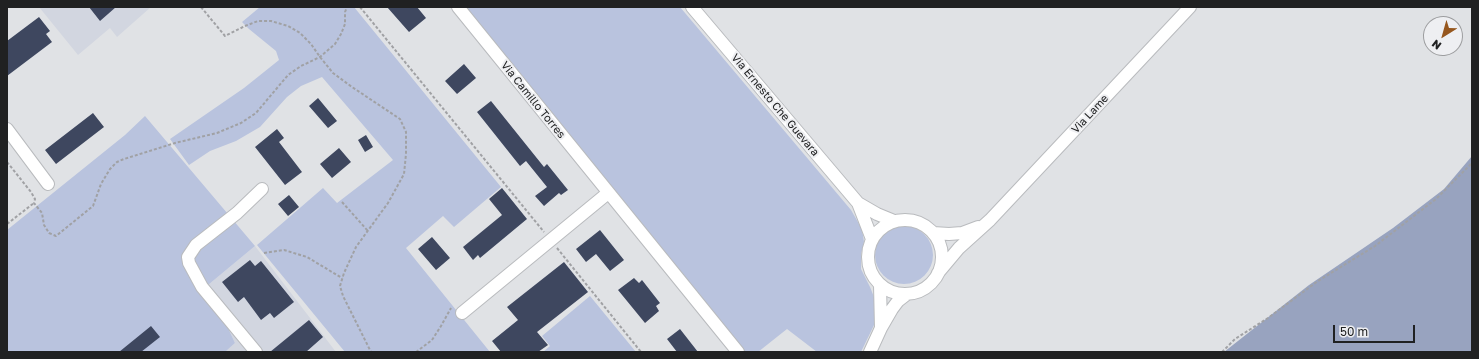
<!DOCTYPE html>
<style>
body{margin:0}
#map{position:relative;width:1479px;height:359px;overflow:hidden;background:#e0e2e5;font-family:"Golos Text",sans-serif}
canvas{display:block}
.frame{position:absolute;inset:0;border:8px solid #202122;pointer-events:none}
.north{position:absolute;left:1423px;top:16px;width:40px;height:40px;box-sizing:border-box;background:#eeeff2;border:1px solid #9c9d9f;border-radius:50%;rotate:217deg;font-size:11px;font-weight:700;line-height:16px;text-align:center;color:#202122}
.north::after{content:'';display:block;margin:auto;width:14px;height:18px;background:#96571e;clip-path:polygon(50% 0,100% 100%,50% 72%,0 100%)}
.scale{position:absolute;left:1333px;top:325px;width:82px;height:18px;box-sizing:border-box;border:2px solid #202122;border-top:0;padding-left:5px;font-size:12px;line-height:14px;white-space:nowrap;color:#202122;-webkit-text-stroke:3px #eeeff2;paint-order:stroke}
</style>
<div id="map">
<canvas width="1479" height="359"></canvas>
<div class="frame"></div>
<div class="north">N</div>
<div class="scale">50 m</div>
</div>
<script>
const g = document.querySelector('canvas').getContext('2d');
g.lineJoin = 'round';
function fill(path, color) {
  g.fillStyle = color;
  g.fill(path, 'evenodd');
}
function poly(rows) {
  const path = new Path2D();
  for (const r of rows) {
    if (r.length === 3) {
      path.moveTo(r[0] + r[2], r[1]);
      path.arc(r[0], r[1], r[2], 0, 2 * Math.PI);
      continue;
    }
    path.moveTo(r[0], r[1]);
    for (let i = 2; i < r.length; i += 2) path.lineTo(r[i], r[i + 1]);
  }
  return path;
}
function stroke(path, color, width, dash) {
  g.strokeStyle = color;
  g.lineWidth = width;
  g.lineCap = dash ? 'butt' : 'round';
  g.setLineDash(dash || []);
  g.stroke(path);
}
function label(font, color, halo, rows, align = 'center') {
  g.font = font + ' "Golos Text",sans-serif';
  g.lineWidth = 4;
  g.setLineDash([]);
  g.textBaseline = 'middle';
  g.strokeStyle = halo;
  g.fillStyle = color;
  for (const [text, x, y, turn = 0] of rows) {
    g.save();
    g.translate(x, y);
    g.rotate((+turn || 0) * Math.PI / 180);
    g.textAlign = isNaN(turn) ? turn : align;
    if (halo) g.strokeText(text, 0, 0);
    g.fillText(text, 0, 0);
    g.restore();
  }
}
fill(poly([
 [39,7,151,7,117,37,110,28,78,55],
 [255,246,336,352,225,352,235,343,208,285]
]), '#d2d6e0');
fill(poly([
 [260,7,354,7,501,187,454,227,443,216,406,248,490,352,345,352,257,245,323,188,337,203,393,160,322,77,301,86,287,97,260,127,236,141,210,151,189,165,170,139,244,88,279,60,276,51,249,29,242,22],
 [464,7,680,7,851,210,862,229,864,242,861,254,861,269,870,287,876,302,874,325,861,352,817,352,787,329,758,352,745,352],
 [145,116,255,246,208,285,235,343,225,352,7,352,7,230,125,135],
 [904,255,29],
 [590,296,636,352,543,352,550,346,542,336]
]), '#b9c3de');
fill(poly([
 [1472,156,1472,352,1224,352,1309,285,1393,228,1444,189]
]), '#98a3bf');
fill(poly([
 [89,7,116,7,100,21],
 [387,7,417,7,426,18,409,32],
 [39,17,50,31,46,34,52,42,7,76,7,41],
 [464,64,476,78,457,94,445,81],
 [318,98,337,121,328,128,309,106],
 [491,101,544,167,547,164,568,190,561,195,559,193,544,206,535,196,547,187,526,161,520,166,477,112],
 [93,113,104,127,56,164,45,150],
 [277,129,284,138,279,142,302,172,285,185,255,147],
 [366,135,373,147,365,152,358,140],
 [339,148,351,162,332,178,320,164],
 [502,188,527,219,480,258,478,255,473,260,463,247,502,215,489,199],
 [289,195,299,207,288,216,278,204],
 [600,230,624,260,610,271,596,254,586,262,576,249],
 [432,237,450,258,436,270,418,249],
 [250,260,255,266,261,261,294,302,274,318,270,313,261,320,244,297,238,302,222,282],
 [564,262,588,292,537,332,548,345,538,352,501,352,492,341,518,320,507,307],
 [634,278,639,283,642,280,660,303,656,306,659,311,645,323,618,290],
 [309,320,323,337,306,352,270,352],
 [151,326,160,337,141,352,119,352],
 [680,329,698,352,677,352,667,339]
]), '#3e475f');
const minor = poly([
 [458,7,738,352],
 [692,7,858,203,872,239],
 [7,129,48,184],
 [858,203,877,214,894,221],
 [905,257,37],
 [933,233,949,234,962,233,978,227],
 [938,273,959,248,990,220,1190,7],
 [880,285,881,328],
 [462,313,608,193],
 [256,352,202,287,189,263,188,257,196,245,237,213,262,189],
 [870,352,881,328,892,309,898,301,907,294]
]);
stroke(minor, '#b9bbbe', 14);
stroke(poly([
 [201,7,225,36,245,26,258,21,271,21,288,26,300,33,311,44,320,57,333,73,352,87,400,119,406,132,406,154,404,174,388,203,356,247,344,273,340,286,343,296,371,352],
 [360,7,544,232],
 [7,162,31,192,35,199,34,203,42,213,44,225,49,233,56,236,93,206,101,184,110,169,117,162,124,159,175,143,217,133,241,123,256,113,288,75,301,66,320,57,335,44,341,34,345,24,345,12,347,7],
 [342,202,368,231],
 [7,224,34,203],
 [557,248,641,352],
 [264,253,284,250,307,257,342,278],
 [416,352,432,340,441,326,451,308],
 [1222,352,1235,339,1268,318,1318,281,1375,246,1436,199,1472,163]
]), '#a0a1a4', 2, [3, 2]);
stroke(minor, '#fff', 12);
label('11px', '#202122', '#eeeff2', [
 ["Via Camillo Torres",533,100,51],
 ["Via Ernesto Che Guevara",775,105,50],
 ["Via Lame",1090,114,-47]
]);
</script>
